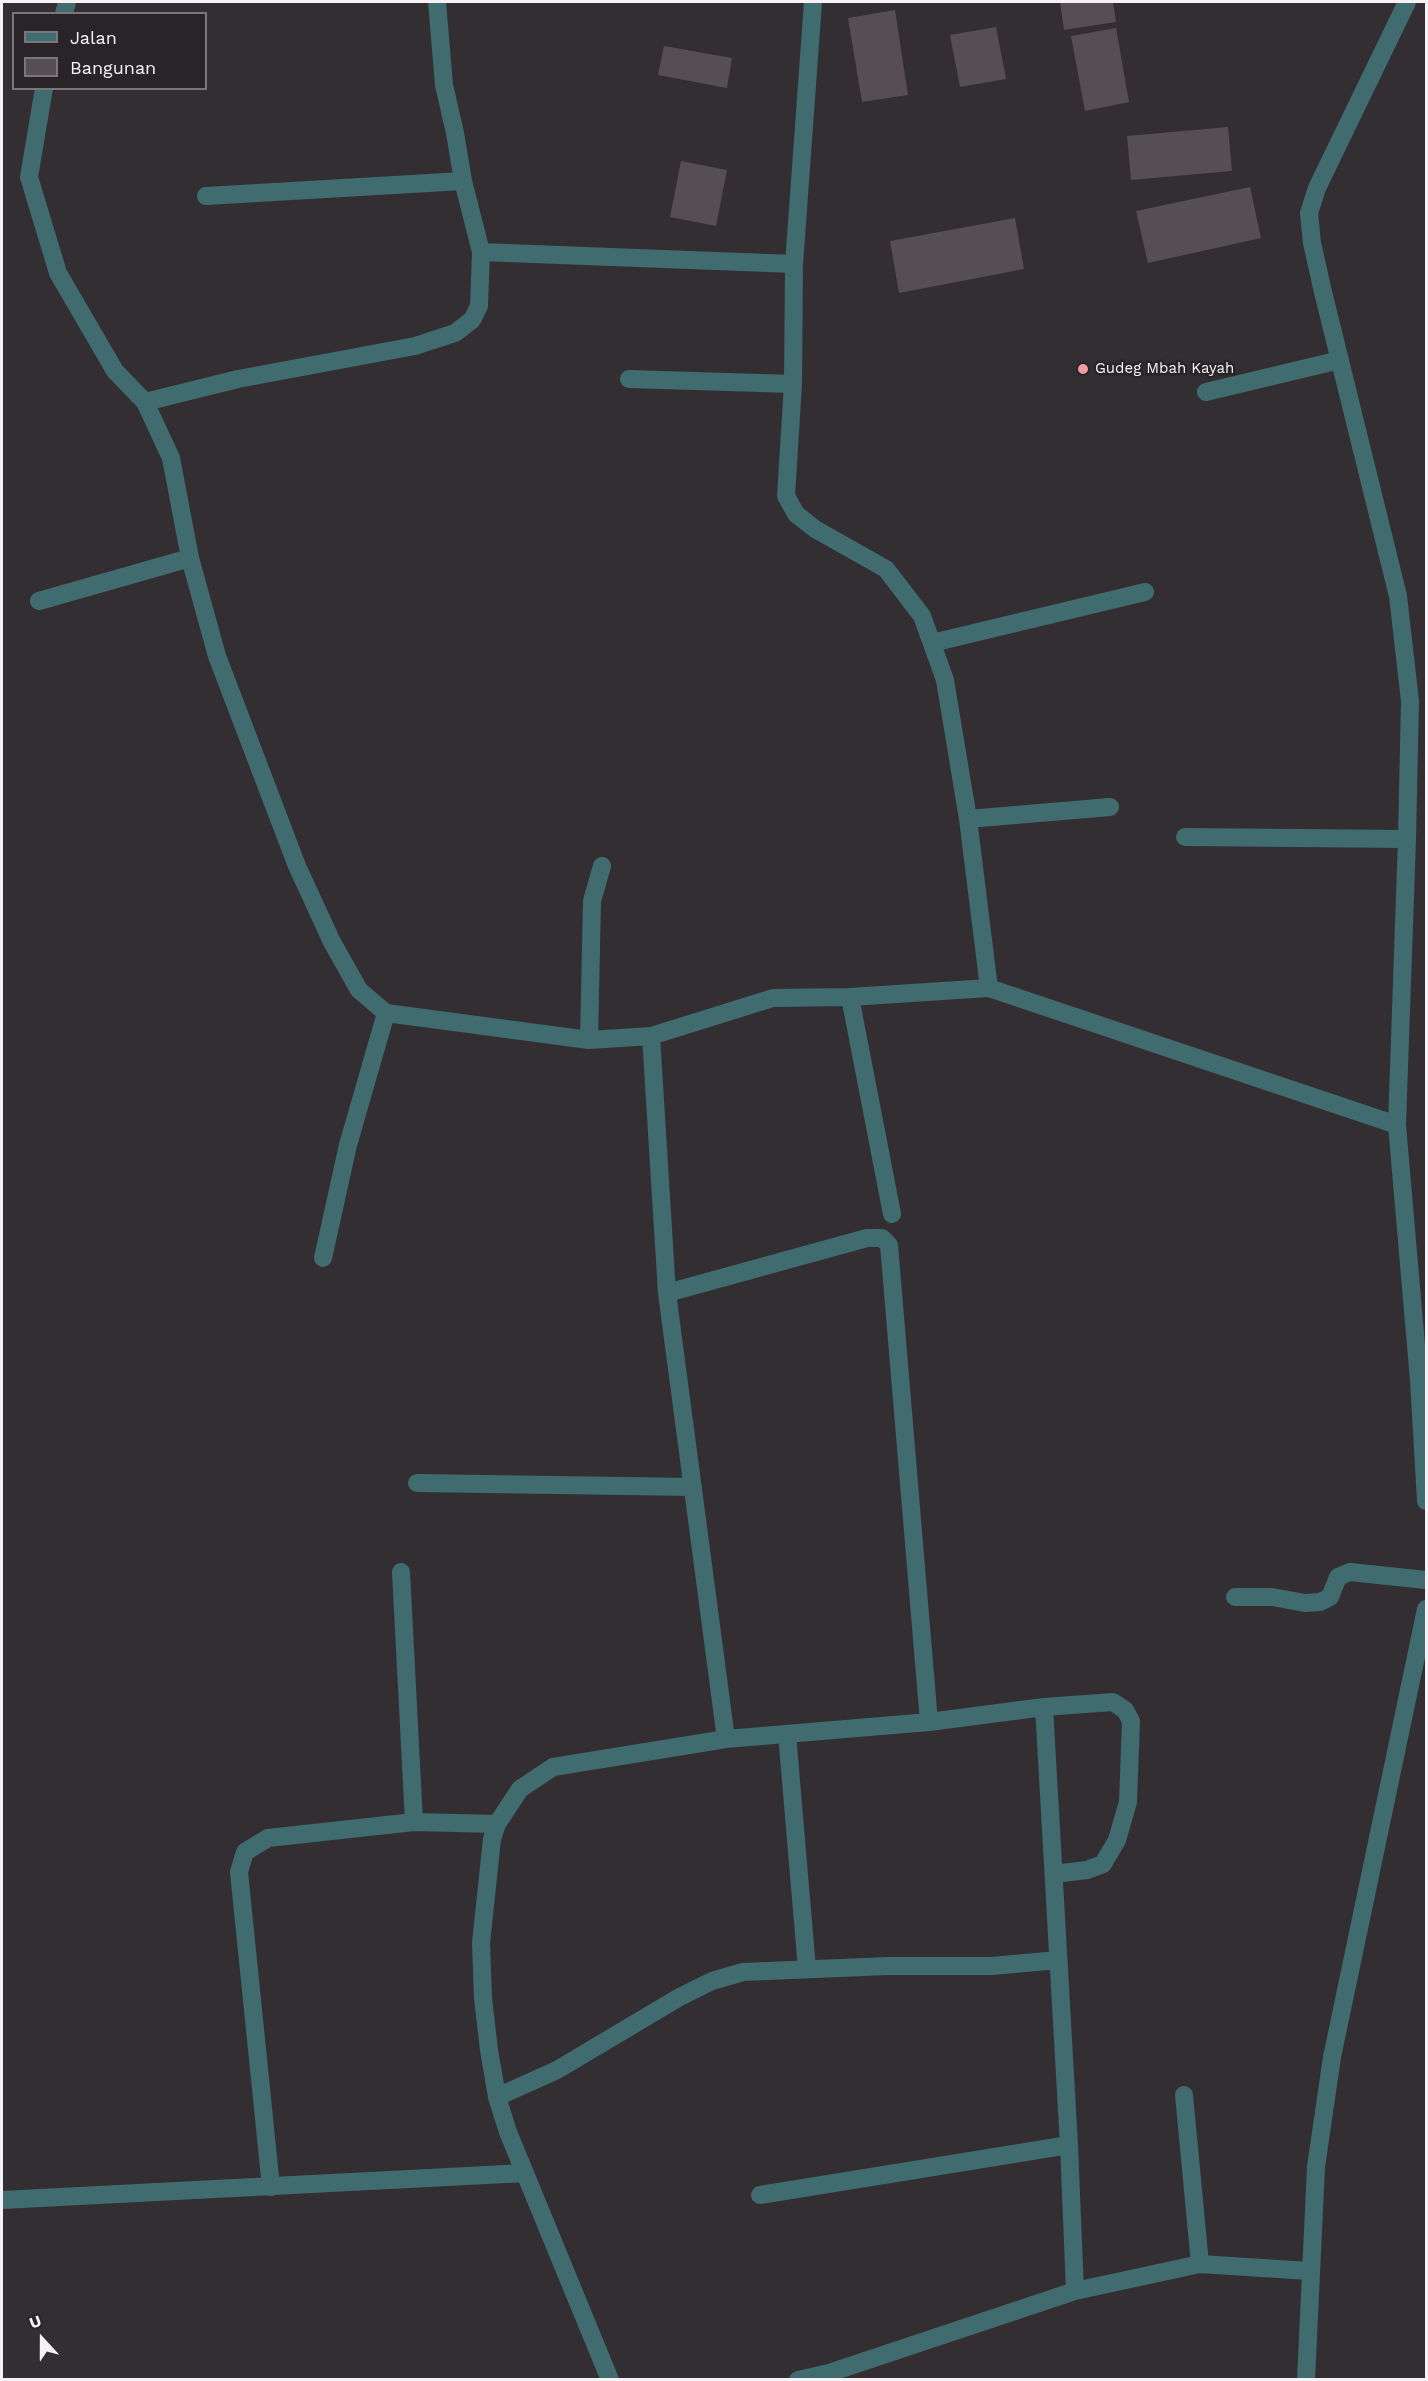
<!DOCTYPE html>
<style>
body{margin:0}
#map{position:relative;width:1428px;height:2381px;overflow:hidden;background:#332e32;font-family:"Work Sans",sans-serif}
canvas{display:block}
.frame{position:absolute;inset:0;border:3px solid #f5f1f5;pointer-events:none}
.legend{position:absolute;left:12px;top:12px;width:195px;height:78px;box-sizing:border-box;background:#292428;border:2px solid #7b767a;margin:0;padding:8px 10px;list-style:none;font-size:18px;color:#f5f1f5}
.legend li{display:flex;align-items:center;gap:12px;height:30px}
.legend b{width:30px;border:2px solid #7b767a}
.north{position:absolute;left:12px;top:2309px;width:60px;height:60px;-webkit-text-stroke:4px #292428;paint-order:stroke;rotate:339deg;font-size:16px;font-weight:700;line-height:24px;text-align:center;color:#f5f1f5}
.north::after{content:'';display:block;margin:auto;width:21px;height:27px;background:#f5f1f5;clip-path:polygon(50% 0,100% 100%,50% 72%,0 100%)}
</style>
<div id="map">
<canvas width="1428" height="2381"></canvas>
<div class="frame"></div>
<ul class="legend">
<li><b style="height:8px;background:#416c6f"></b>Jalan</li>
<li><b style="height:16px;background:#554f55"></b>Bangunan</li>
</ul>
<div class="north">U</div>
</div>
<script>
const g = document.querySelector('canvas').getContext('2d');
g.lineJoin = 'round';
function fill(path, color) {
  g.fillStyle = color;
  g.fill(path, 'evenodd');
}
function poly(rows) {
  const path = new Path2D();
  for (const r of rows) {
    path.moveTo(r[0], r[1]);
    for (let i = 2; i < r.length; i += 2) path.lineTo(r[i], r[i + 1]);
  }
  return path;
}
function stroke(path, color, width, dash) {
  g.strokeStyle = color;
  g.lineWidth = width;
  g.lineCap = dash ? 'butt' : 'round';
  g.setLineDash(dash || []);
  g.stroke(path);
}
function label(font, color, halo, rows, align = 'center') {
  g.font = font + ' "Work Sans",sans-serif';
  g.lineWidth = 5;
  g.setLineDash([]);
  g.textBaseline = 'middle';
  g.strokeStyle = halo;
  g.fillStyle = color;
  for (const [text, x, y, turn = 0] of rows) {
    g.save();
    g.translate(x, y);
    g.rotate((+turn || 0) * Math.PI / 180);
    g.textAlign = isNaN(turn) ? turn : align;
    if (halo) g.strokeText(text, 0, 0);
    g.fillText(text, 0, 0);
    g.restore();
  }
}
fill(poly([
 [1060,2,1113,2,1116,22,1064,30],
 [895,10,908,95,862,102,848,18],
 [996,27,1006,79,960,87,950,35],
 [1116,28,1129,102,1085,111,1071,36],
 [664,46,732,58,727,88,658,75],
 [1228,127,1232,171,1131,180,1127,136],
 [681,161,727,170,716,226,670,217],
 [1250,187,1261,238,1148,263,1136,211],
 [1015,218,1024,269,899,293,890,241]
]), '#554f55');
stroke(poly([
 [437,2,444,85,455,133,463,181,481,252,794,264],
 [813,2,794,264,793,384,786,496,796,514,815,529,886,569,922,616,945,680,968,819,989,988],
 [1407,2,1317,188,1309,213,1312,243,1323,292,1398,596,1410,701,1407,839,1397,1125,1419,1380,1426,1501],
 [64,14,67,2],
 [44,88,29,177,58,273,115,371,145,402,171,458,190,558],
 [206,196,463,181],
 [629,379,793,384],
 [1206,392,1340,360],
 [145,402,238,379,415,346,455,333,472,320,479,306,481,252],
 [39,601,190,558,217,656,297,866,332,942,359,990,386,1013,589,1040,651,1036,773,998,850,997,989,988,1397,1125],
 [932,643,1145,592],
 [968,819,1110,807],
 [1185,837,1407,839],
 [850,997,892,1214],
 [651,1036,667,1293,726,1739],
 [589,1040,592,901,602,866],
 [323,1258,348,1145,386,1013],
 [667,1293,867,1238,882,1238,889,1245,929,1722],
 [417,1483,693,1487],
 [401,1572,414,1822],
 [1235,1597,1272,1597,1305,1603,1320,1602,1330,1597,1338,1577,1350,1572,1426,1580],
 [1044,1707,1069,2145,1075,2291],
 [787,1734,807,1969],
 [1184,2095,1200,2264],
 [497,2097,557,2070,678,1998,712,1981,743,1972,888,1966,992,1966,1058,1960],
 [271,2187,239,1872,245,1852,268,1838,414,1822,497,1824],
 [760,2195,1069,2145],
 [2,2200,525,2173],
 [610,2380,508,2132,497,2097,489,2050,483,1998,481,1943,492,1839,497,1824,520,1789,553,1767,726,1739,929,1722,1044,1707,1113,1702,1125,1710,1131,1721,1128,1802,1117,1840,1103,1864,1087,1870,1054,1874],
 [798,2380,829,2373,1075,2291,1200,2264,1309,2271],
 [1306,2380,1316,2167,1332,2057,1426,1609]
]), '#416c6f', 18);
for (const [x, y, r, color] of [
 [1083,369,6,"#f49aa2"]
]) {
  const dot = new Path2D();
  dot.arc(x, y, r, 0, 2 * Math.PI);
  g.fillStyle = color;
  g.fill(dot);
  stroke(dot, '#292428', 2);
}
label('15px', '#f5f1f5', '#292428', [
 ["Gudeg Mbah Kayah",1095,369]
], 'left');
</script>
